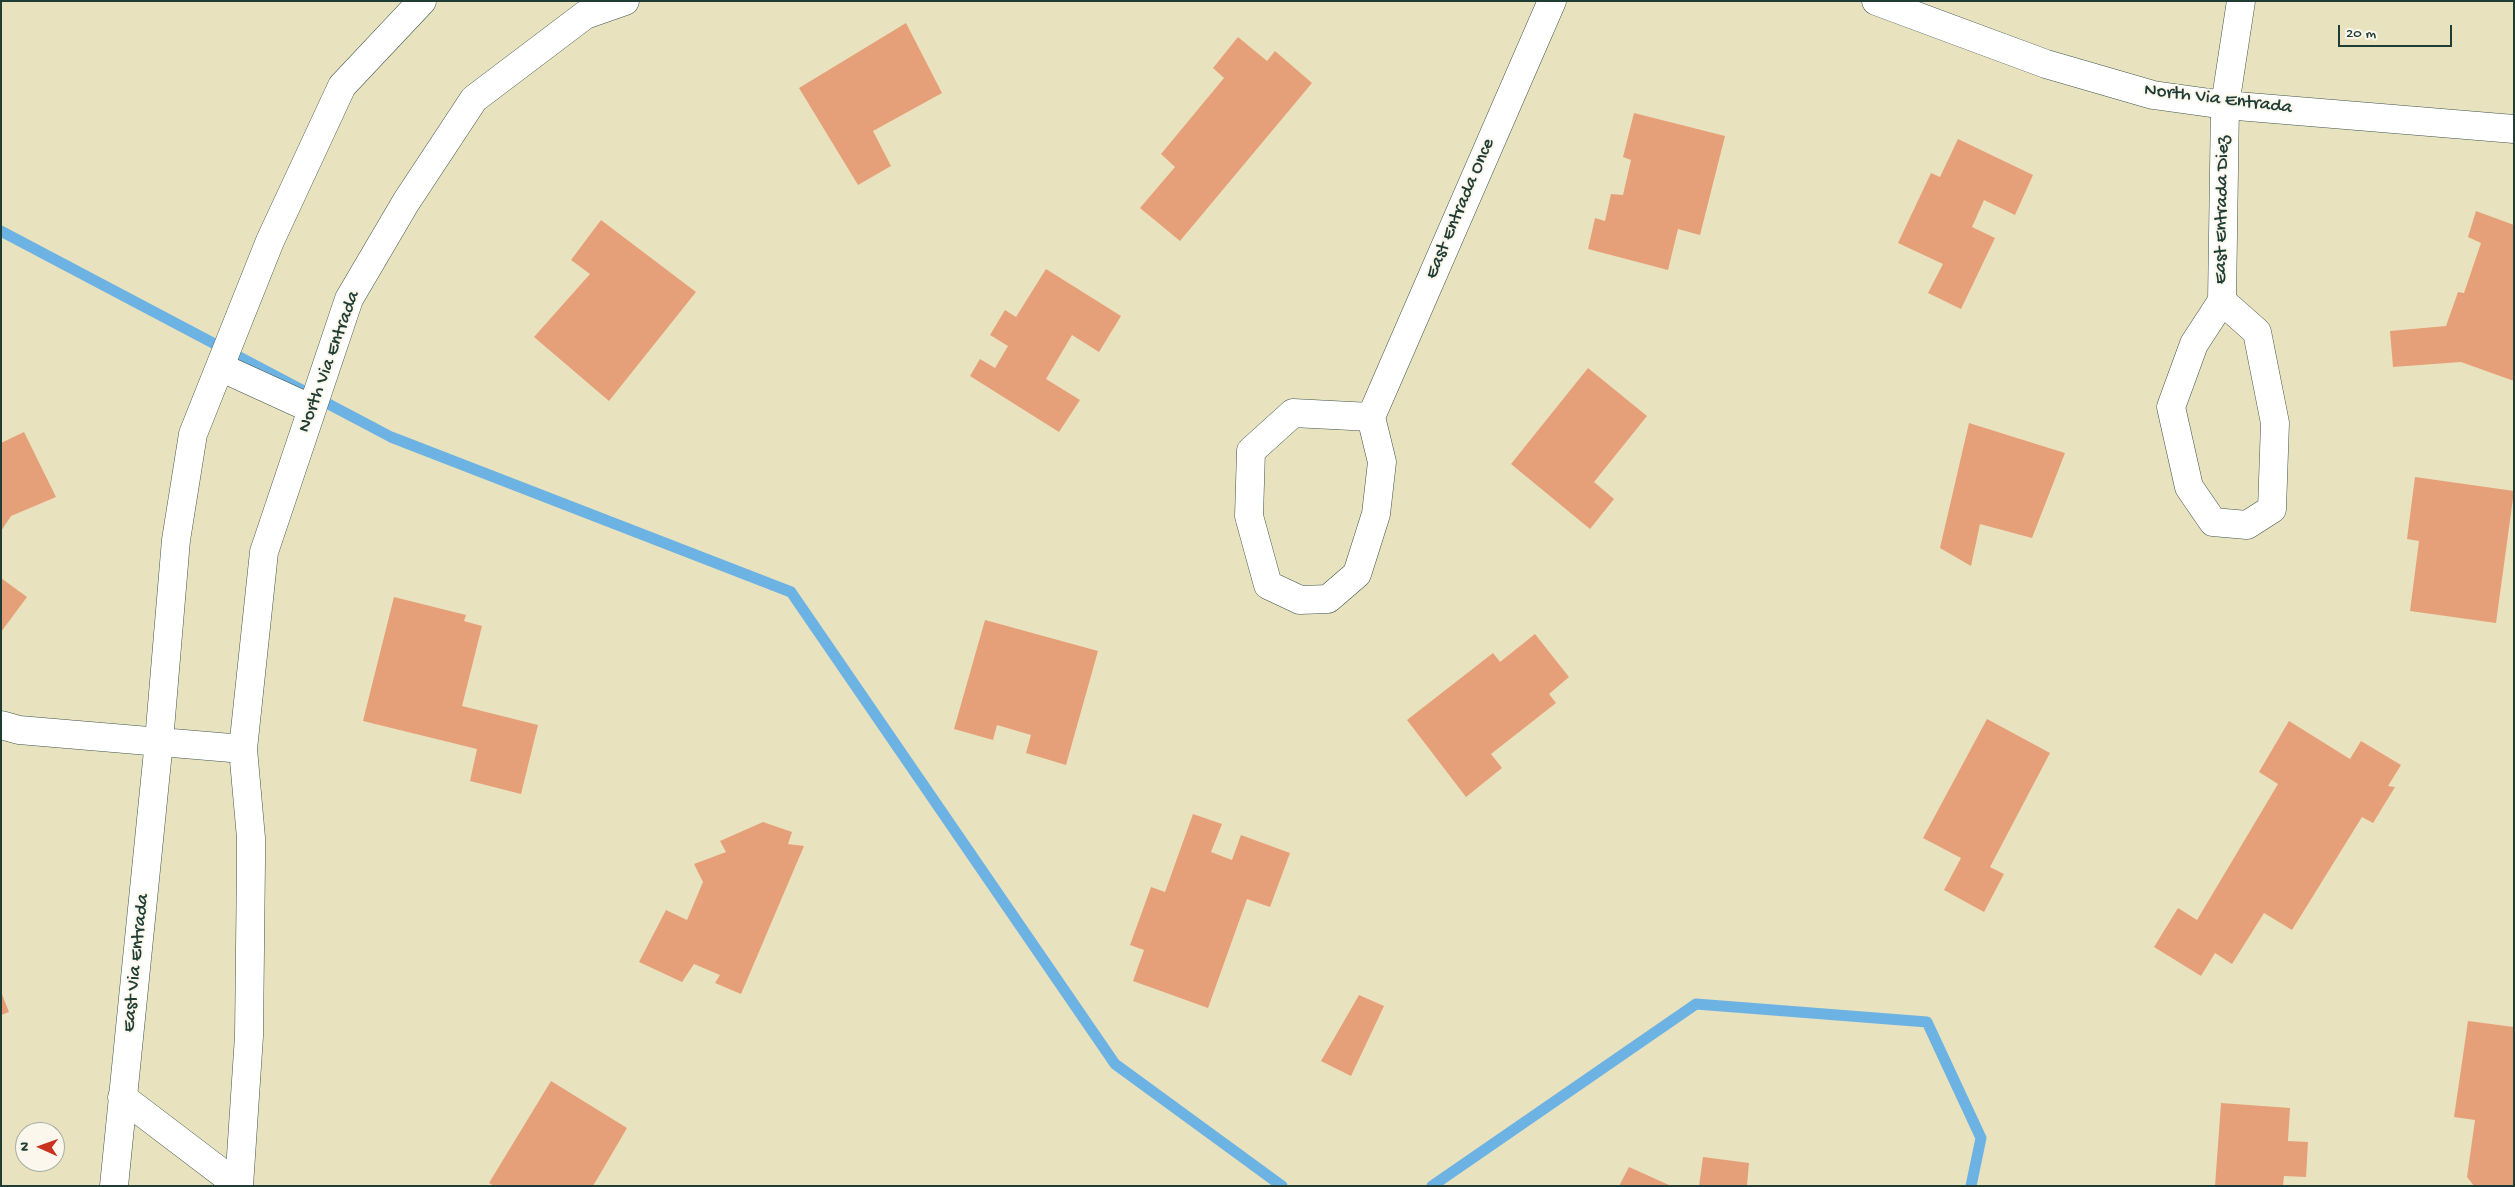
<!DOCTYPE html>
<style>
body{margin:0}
#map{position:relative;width:2515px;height:1187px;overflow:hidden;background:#e9e2bf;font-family:"Gochi Hand",sans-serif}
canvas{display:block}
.frame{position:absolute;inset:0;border:2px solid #1f3d34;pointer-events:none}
.north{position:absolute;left:15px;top:1122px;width:50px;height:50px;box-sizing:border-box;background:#fbf7ec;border:1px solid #a3ada2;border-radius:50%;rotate:272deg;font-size:14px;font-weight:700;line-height:20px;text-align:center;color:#1f3d34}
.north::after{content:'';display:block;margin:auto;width:18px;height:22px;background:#c8321e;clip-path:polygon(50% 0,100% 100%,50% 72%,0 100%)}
.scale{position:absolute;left:2338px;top:25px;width:114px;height:22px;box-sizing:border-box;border:2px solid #1f3d34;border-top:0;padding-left:6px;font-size:15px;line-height:18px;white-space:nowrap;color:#1f3d34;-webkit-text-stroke:4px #fbf7ec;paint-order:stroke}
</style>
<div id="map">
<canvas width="2515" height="1187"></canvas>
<div class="frame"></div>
<div class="north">N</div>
<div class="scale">20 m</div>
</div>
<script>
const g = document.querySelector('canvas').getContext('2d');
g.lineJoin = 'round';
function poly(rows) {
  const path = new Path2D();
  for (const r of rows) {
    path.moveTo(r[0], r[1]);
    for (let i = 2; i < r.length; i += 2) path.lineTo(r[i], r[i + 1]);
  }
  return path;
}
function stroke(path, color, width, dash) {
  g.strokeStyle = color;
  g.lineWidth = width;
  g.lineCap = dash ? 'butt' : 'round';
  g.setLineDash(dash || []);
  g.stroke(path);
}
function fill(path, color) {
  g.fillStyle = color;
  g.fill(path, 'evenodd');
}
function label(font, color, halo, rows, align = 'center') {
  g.font = font + ' "Gochi Hand",sans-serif';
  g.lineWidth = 4;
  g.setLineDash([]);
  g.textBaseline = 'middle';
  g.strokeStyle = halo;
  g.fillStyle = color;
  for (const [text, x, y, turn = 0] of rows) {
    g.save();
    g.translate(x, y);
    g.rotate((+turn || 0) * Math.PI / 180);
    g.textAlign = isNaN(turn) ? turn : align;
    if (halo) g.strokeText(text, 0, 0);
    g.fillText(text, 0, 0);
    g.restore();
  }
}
stroke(poly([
 [1,231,391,437,791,592,1115,1064,1282,1186],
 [1432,1186,1696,1004,1927,1022,1981,1138,1971,1186]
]), '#6cb3e3', 11);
fill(poly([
 [906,23,942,93,873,131,891,166,858,185,799,88],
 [1238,37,1267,61,1275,51,1312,83,1180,241,1140,208,1175,167,1161,154,1224,78,1213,68],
 [1634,113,1725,136,1700,235,1678,229,1668,270,1588,249,1595,218,1605,221,1611,194,1623,195,1631,160,1623,157],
 [1958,139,2033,175,2015,215,1984,200,1972,227,1995,238,1961,309,1928,293,1943,264,1898,243,1931,173,1940,177],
 [2476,211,2514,225,2514,381,2461,362,2393,367,2390,331,2446,326,2458,292,2464,293,2481,243,2468,237],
 [601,220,696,292,609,401,534,337,590,274,571,260],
 [1046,269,1121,316,1099,352,1072,335,1046,379,1080,400,1059,432,970,376,980,359,995,368,1008,346,990,335,1005,310,1016,317],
 [1588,368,1647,416,1594,482,1614,499,1590,529,1511,464],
 [1969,423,2065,453,2032,538,1980,524,1971,566,1940,548],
 [24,432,56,497,11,516,1,531,1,443],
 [2415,477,2514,491,2496,623,2410,611,2419,541,2407,539],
 [1,578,27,597,1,632],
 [394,597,466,615,464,621,482,626,462,706,538,725,521,794,470,781,477,749,363,721],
 [985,620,1098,651,1066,765,1026,753,1031,735,997,725,993,740,954,729],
 [1535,634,1569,677,1549,694,1556,703,1491,754,1502,768,1466,797,1407,720,1493,653,1500,662],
 [1987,719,2050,753,1990,867,2004,874,1984,912,1944,890,1961,858,1923,838],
 [2289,721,2350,759,2361,741,2401,765,2388,786,2395,787,2373,823,2362,817,2292,930,2264,913,2232,964,2215,953,2201,976,2154,947,2178,908,2197,920,2278,784,2259,772],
 [1193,814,1222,824,1211,852,1232,860,1241,835,1290,853,1270,907,1247,899,1208,1008,1133,981,1144,950,1130,945,1151,887,1165,892],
 [763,822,792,832,788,844,804,846,741,994,715,983,720,975,694,964,682,982,639,962,666,910,687,920,703,882,694,864,726,852,720,841],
 [1,992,9,1012,1,1015],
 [1359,995,1384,1006,1351,1076,1321,1061],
 [2468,1021,2514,1027,2514,1186,2474,1186,2467,1177,2475,1120,2454,1117],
 [551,1081,627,1128,593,1186,494,1186,489,1183],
 [2221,1103,2290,1108,2288,1141,2308,1142,2306,1177,2284,1176,2283,1186,2215,1186],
 [1703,1157,1749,1163,1747,1186,1699,1186],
 [1629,1167,1669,1185,1619,1186]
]), '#e6a079');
const minor = poly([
 [1876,1,2046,64,2153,95,2225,105,2514,129],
 [2222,301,2257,332,2275,423,2272,509,2247,525,2213,522,2189,487,2171,407,2194,344,2222,301,2225,105,2241,1],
 [220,367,312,409],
 [1371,417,1293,413,1251,451,1249,516,1268,585,1300,600,1328,599,1357,574,1376,514,1382,462,1371,417,1552,1],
 [1,725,19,730,243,749],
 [122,1097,239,1186],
 [114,1186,159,741,176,540,193,434,270,241,342,86,422,1],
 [239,1186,249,1036,251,861,251,838,243,749,264,552,349,299,406,202,474,99,585,15,625,1]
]);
stroke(minor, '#3d5649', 29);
stroke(minor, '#fff', 28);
label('19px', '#1f3d34', '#fbf7ec', [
 ["North Via Entrada",2218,100,7],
 ["East Entrada Once",1461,209,-67],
 ["East Entrada Diez",2223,210,-89],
 ["North Via Entrada",330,362,-70],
 ["East Via Entrada",137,963,-84]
]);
</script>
